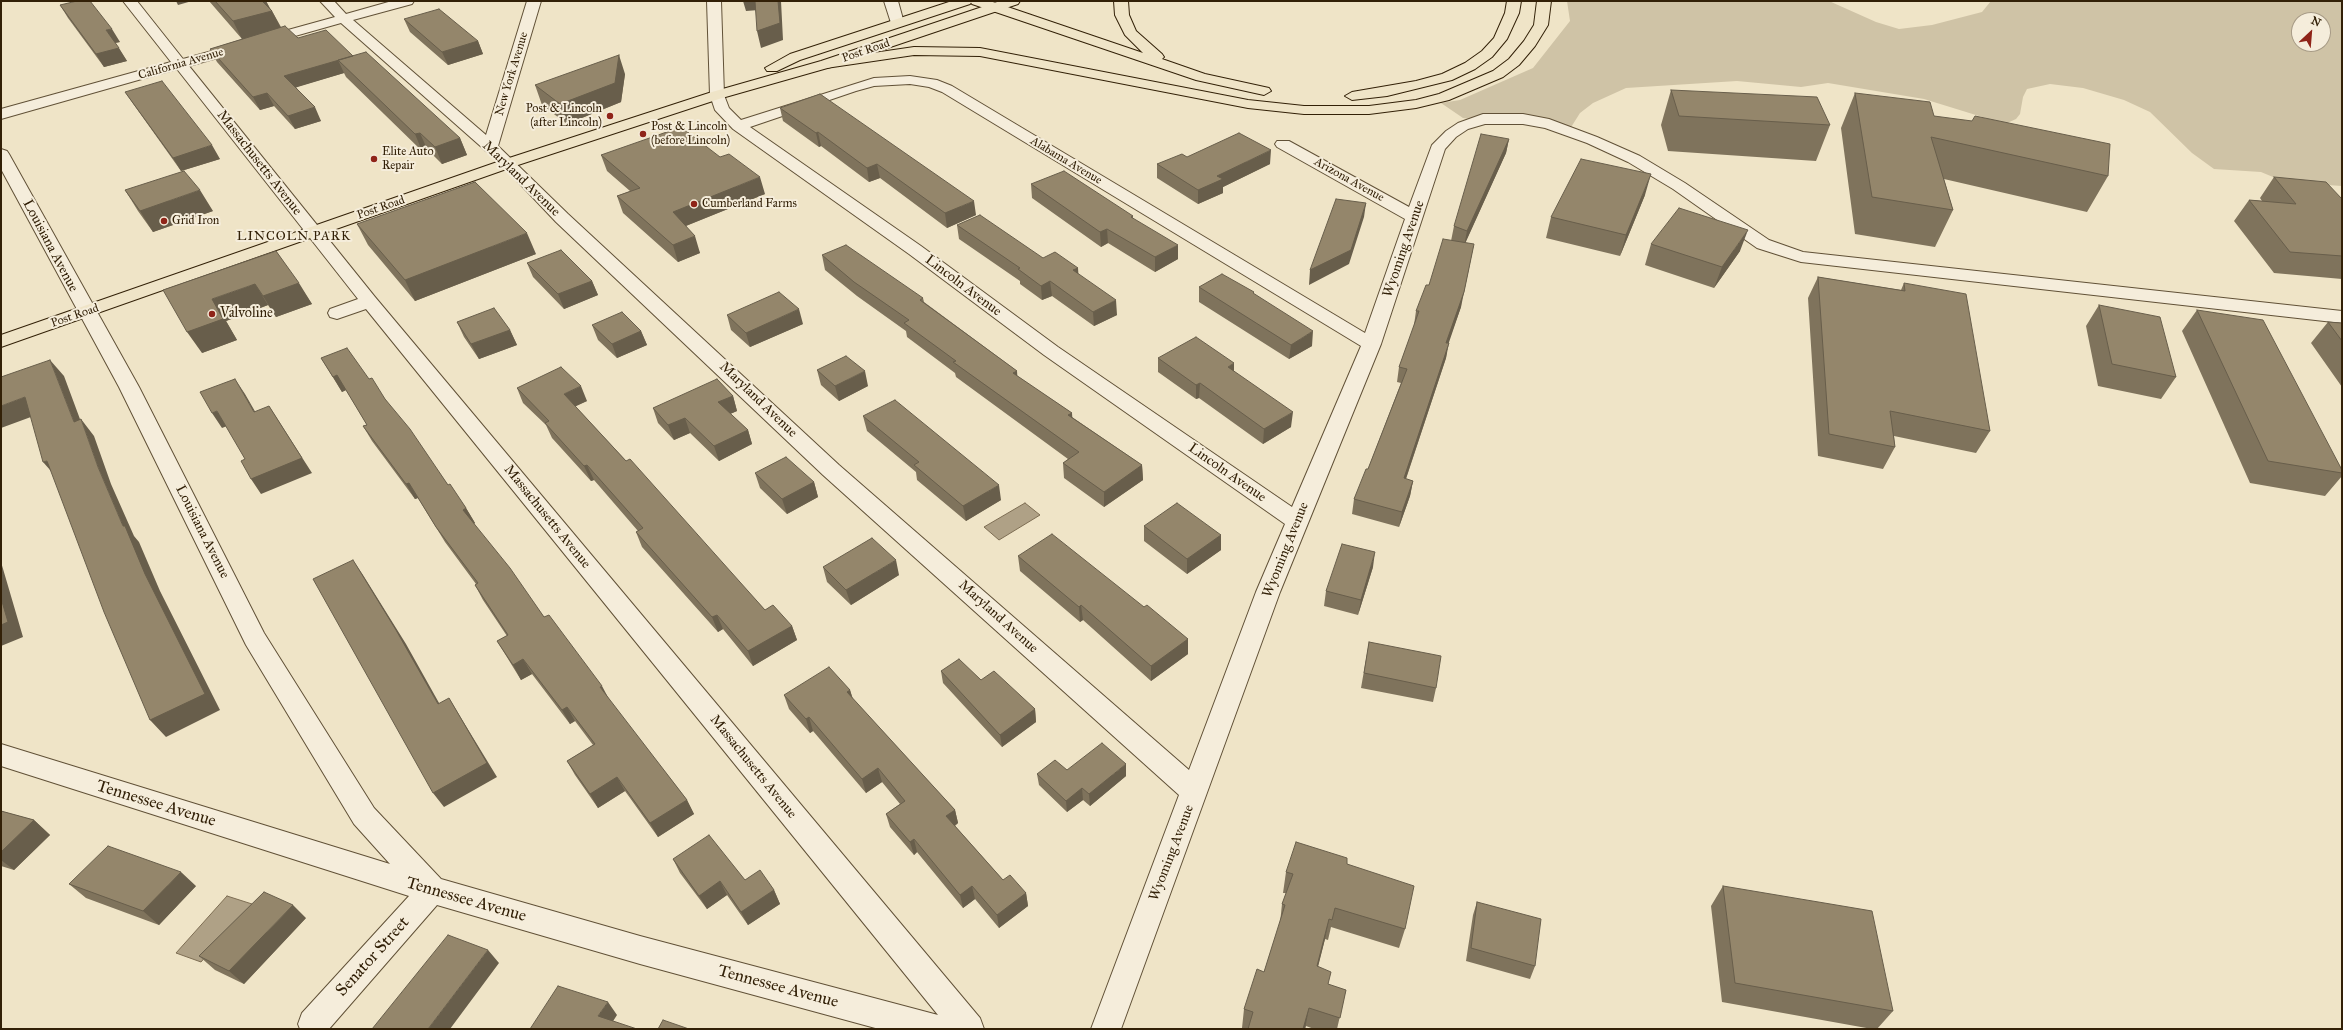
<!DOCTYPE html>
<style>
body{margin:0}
#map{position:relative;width:2343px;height:1030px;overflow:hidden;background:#efe4c7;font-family:"IM FELL Great Primer",serif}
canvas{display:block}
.frame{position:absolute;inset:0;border:2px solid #322007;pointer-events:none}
.north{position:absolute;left:2291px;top:12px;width:40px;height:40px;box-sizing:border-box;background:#f5eddb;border:1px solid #a79b86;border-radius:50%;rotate:26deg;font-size:11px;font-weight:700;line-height:16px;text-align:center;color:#322007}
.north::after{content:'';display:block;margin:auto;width:14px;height:18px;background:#8f2418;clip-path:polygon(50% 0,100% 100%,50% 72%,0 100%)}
</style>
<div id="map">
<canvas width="2343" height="1030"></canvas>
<div class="frame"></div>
<div class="north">N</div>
</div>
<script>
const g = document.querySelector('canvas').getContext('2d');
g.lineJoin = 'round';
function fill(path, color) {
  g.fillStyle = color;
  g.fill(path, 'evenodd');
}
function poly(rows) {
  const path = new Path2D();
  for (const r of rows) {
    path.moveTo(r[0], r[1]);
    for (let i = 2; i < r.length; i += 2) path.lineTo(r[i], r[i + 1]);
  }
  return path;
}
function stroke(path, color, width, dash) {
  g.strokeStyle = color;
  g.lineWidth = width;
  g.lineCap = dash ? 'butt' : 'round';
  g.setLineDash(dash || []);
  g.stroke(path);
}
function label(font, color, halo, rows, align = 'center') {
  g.font = font + ' "IM FELL Great Primer",serif';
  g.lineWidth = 4;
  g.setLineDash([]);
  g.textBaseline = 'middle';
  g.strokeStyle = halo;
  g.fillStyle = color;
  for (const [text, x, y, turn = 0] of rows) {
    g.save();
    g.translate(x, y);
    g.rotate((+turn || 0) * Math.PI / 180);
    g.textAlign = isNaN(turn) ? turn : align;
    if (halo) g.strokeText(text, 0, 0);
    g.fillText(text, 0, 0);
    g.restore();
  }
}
fill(poly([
 [1567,1,1829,1,1876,22,1899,29,1932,25,1982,12,1991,1,2342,1,2342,186,2285,182,2261,172,2214,169,2192,153,2150,112,2124,100,2083,88,2050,84,2027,89,2023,97,2020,114,2016,119,2005,124,1924,99,1828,83,1801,87,1737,81,1626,88,1593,103,1580,113,1568,132,1523,121,1490,122,1463,118,1441,103,1460,100,1533,68,1570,21],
 [2299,20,2323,20,2323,44,2299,44]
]), '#cfc3a6');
const water = poly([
 [1025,503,1040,515,999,540,984,527,1025,503],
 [227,896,252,904,201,962,176,953,227,896]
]);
fill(water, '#afa186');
stroke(water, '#7d6d53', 1);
const minor = poly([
 [123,1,137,1,183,59,335,17,320,1,334,1,346,14,392,1,414,1,412,4,353,20,486,135,527,1,541,1,498,146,568,214,839,465,1189,770,1256,592,1285,524,1044,355,909,254,733,129,715,110,710,95,707,1,721,1,724,95,729,108,741,120,874,78,910,76,937,80,952,86,1365,333,1405,219,1277,147,1275,144,1277,141,1289,141,1409,207,1432,145,1446,131,1458,123,1483,114,1523,114,1549,119,1597,137,1640,156,1685,183,1769,240,1803,252,2342,311,2342,323,1801,262,1757,248,1673,189,1628,162,1587,143,1545,128,1523,124,1485,124,1468,129,1456,137,1445,149,1381,344,1280,592,1121,1029,1091,1029,1179,795,823,475,556,222,503,166,341,23,189,66,375,297,980,1018,984,1029,879,1029,640,964,437,905,329,1029,300,1029,298,1024,302,1013,409,896,1,766,1,744,390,864,354,824,246,645,119,387,1,169,1,149,7,151,9,154,139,387,264,633,374,808,441,879,640,936,938,1015,366,309,337,319,330,317,328,313,330,309,358,299,177,69,1,119,1,109,171,62,123,1],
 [910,84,929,87,942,92,1361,346,1292,507,1058,347,921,246,750,127,856,91,874,86,910,84],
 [884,1,898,1,904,23,902,26,892,26,884,1]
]);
const major = poly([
 [952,1,972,1,970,4,800,60,777,71,767,71,765,68,790,54,952,1],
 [1000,1,1020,1,1018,4,831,67,722,98,515,166,1,347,1,335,503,160,712,92,821,61,1000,1]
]);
const highway = poly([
 [970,1,990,1,1143,53,1125,35,1115,15,1114,1,1128,1,1129,15,1136,31,1162,54,1164,57,1162,59,1205,74,1269,88,1271,91,1264,95,1196,80,972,4,970,1],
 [1507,1,1521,1,1519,13,1507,39,1492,57,1475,69,1452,80,1387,96,1352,100,1345,96,1352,92,1416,81,1442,74,1465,63,1482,51,1494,38,1505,13,1507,1],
 [1537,1,1551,1,1548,25,1535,46,1519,65,1503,77,1449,100,1416,108,1369,114,1304,114,1248,108,980,56,914,55,826,68,819,64,826,60,914,47,980,48,1248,100,1304,106,1369,106,1416,100,1439,94,1493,71,1509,59,1524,41,1534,25,1537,1]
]);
stroke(minor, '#615137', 2);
stroke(major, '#322007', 2);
stroke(highway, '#322007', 2);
fill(minor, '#f5eddb');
fill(major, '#efe4c7');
fill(highway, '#efe4c7');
fill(poly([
 [209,1,266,1,270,8,272,11,281,27,298,38,353,56,460,138,467,155,442,164,427,149,422,151,346,77,344,73,296,87,321,121,295,129,274,106,260,110,217,62,210,49,242,39],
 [60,5,120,42,115,43,127,61,104,67,68,18],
 [404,19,478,41,483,54,448,65,410,32],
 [625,74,621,102,567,124,542,105,535,85],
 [1671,90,1830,125,1816,161,1668,151,1661,125],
 [125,92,220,159,181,171,134,105],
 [1855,93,1934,116,2108,176,2087,212,1944,179,1953,210,1935,247,1855,234,1841,128],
 [780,108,976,215,947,228,880,178,869,182,821,146,819,147,783,121],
 [1509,139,1506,153,1465,243,1461,307,1448,343,1446,358,1406,479,1413,481,1410,496,1399,527,1352,514,1354,499,1368,469,1401,383,1397,382,1399,367,1414,326,1414,325,1416,311,1451,241,1454,226],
 [601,155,765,194,686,226,700,253,678,262,623,213,617,196,630,191,607,171],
 [1187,157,1270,164,1223,187,1223,193,1198,204,1157,178,1157,164],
 [2274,177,2342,199,2342,279,2274,273,2234,221,2249,200,2262,201,2260,198],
 [1031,184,1133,216,1133,219,1178,259,1155,272,1108,243,1101,247,1032,198],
 [125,190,213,211,153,232,138,211],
 [1645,195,1620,256,1546,238,1551,217],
 [357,224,536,254,415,301,368,245],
 [957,225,1043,258,1078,268,1078,274,1117,315,1094,326,1052,296,1042,300,1020,284,1020,281,959,239],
 [1651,244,1740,251,1714,288,1645,265],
 [276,251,312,304,276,317,268,305,226,321,237,340,202,353],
 [822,255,923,298,924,302,1017,371,1017,376,1072,413,1072,417,1142,465,1143,480,1104,507,1064,478,1063,463,1068,459,956,377,955,373,907,337,906,331,857,296,825,270],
 [527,263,592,281,598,295,564,309,533,277],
 [1818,277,1901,290,1904,283,1990,431,1976,453,1894,436,1895,447,1883,469,1818,456,1808,298],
 [1199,287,1312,346,1289,359,1199,302],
 [2099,305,2176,377,2161,399,2098,386,2086,326],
 [2197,310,2342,470,2342,476,2325,496,2250,483,2182,331],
 [727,315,803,324,750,347,731,330],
 [457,322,510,330,517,345,479,359,464,337],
 [2328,322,2342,323,2342,387,2311,343],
 [592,325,641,331,647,345,617,358,598,340],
 [321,358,369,379,385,399,448,485,466,508,475,523,474,524,544,617,687,800,694,814,658,837,625,791,598,808,575,775,567,761,593,745,575,721,570,724,532,674,521,680,497,641,507,636,483,600,475,585,476,584,445,542,418,498,415,499,372,441,363,426,367,425,346,390,342,392],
 [1158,358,1234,371,1291,427,1263,444,1199,398,1196,399,1158,372],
 [817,370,868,386,839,401,821,385],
 [517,388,587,401,575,406,765,610,792,626,797,640,753,666,723,629,718,632,642,547,636,532,638,531,594,480,591,481,552,438,546,425,523,403],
 [733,396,737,411,730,414,748,430,752,444,719,461,690,433,674,440,658,423,653,408],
 [863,416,1001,500,966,521,917,480,916,472,867,431],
 [755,473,814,482,818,497,787,514,760,488],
 [1144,526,1221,535,1221,550,1187,574,1144,541],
 [1018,556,1188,639,1188,654,1151,681,1083,620,1080,622,1020,571],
 [823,567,899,575,851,605,827,582],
 [1373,567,1358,615,1324,606,1326,591],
 [1369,642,1436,688,1433,702,1361,688],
 [941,671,981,680,1035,709,1036,722,1002,747,943,683],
 [850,690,853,699,955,810,958,823,955,826,1003,880,1026,893,1028,906,999,928,975,899,963,908,917,852,914,855,890,827,886,814,900,804,882,782,866,793,813,731,810,733,789,709,784,695],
 [1067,770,1126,776,1090,806,1083,800,1067,812,1039,785,1037,774],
 [1,811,34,820,50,835,14,870,1,866],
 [673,859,745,880,774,890,780,904,748,925,727,895,707,909,680,873],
 [1347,864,1405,929,1399,948,1331,927,1328,940,1325,939,1318,967,1329,985,1346,990,1337,1029,1314,1029,1306,1026,1305,1029,1246,1029,1242,1028,1244,1009,1264,972,1280,923,1282,904,1286,893,1283,893,1286,872],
 [69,884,196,886,159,925,86,898],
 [1723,886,1893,1011,1877,1029,1872,1029,1722,1002,1711,906],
 [1477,902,1535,966,1530,979,1466,961,1473,915],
 [306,918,244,984,215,970,199,956]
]), '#7f735c');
fill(poly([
 [176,1,192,1,178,5],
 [260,1,266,1,271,11,272,11,282,30,243,41,233,21],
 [743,1,757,1,759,10,746,11],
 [778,1,781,1,783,40,761,48,757,31],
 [112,29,120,42,114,43,106,30],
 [478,41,483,54,448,65,442,52],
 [119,48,127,61,104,67,96,54],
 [619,55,625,74,621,102,567,124,560,104],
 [353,56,338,60,344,73,291,89,284,76],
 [267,93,274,106,260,110,253,97],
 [315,107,321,121,295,129,288,116],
 [818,132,821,146,819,147,816,133],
 [420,133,427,149,422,151,415,134],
 [460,138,467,155,442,164,435,147],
 [1509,139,1506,153,1464,246,1467,231],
 [212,145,220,159,181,171,173,158],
 [1271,150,1270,164,1223,187,1223,193,1198,204,1198,190,1217,176],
 [877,164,880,178,869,182,867,168],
 [1651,174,1645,195,1620,256,1626,235],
 [760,177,765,194,678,229,673,212],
 [200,190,213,211,153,232,140,211],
 [974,201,976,215,947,228,945,213],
 [1366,203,1364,217,1349,264,1309,285,1310,270],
 [1107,229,1108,243,1101,247,1100,232],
 [1748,230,1740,251,1714,288,1722,267],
 [527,233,536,254,415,301,405,280],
 [695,236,700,253,678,262,673,245],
 [1474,244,1461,307,1444,357,1446,343],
 [1178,245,1178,259,1155,272,1155,257],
 [1078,268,1079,283,1073,270],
 [592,281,598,295,564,309,558,294],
 [1050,281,1052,296,1042,300,1041,286],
 [299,283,312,304,276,317,263,296],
 [255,284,268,305,226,321,237,340,202,353,187,332,212,299],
 [1116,300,1117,315,1094,326,1093,312],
 [799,309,803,324,750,347,746,333],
 [510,330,517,345,479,359,471,344],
 [641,331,647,345,617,358,612,344],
 [1313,331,1312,346,1289,359,1291,345],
 [1449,343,1446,358,1401,493,1404,478],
 [50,360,64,376,87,438,74,422],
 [1234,363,1234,378,1228,367],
 [865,371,868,386,839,401,835,386],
 [1017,371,1018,386,1013,373],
 [337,375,346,390,342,392,333,377],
 [235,379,245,394,264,427,254,412],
 [1200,383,1199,398,1196,399,1196,385],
 [581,386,587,401,570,409,564,394],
 [733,396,737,411,723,417,718,402],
 [25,397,39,414,1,428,1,406],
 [269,406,312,473,261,494,251,479],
 [217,411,227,426,222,428,212,413],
 [1293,412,1291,427,1263,444,1264,429],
 [1072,413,1073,428,1068,415],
 [685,418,690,433,674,440,668,425],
 [81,419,94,436,111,484,134,536,139,542,160,591,220,710,166,737,150,720,123,526,98,467],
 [748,430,752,444,719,461,714,446],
 [47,461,58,479,43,462],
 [587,465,594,480,591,481,584,466],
 [1142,465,1143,480,1104,507,1104,492],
 [1413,481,1410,496,1399,527,1402,512],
 [814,482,818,497,787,514,782,499],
 [409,483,418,498,415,499,406,484],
 [999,485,1001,500,966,521,963,506],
 [466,508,475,523,471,525,463,510],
 [1221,535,1221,550,1187,574,1187,559],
 [1375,552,1373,567,1358,615,1361,600],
 [353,560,363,575,406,644,448,719,438,704],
 [896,560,899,575,851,605,846,590],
 [1,562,23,637,1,646],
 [1081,605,1083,620,1080,622,1079,607],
 [717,615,723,629,718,632,712,617],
 [792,626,797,640,753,666,748,651],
 [1188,639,1188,654,1151,681,1151,666],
 [523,659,532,674,521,680,513,665],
 [602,686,610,701,600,687],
 [850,690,854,704,847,692],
 [449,698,458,713,497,777,444,807,433,793],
 [567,707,575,721,570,724,562,710],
 [1035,709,1036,722,1002,747,1000,735],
 [809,717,813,731,810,733,806,719],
 [1126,764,1126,776,1090,806,1089,794],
 [878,768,882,782,866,793,862,779],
 [617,777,625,791,598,808,590,794],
 [1082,788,1083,800,1067,812,1066,801],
 [687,800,694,814,658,837,650,823],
 [955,810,958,823,949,829,946,816],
 [34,820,50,835,14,870,1,860,1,852],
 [914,839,917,852,914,855,910,842],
 [181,872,196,886,159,925,143,911],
 [720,881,727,895,707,909,699,896],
 [972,886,975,899,963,908,960,895],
 [774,890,780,904,748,925,741,912],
 [1026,893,1028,906,999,928,997,915],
 [293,905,306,918,244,984,229,971],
 [1329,919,1325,939,1313,985,1317,966],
 [488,950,499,963,450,1029,428,1029],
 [608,1002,617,1015,608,1029,598,1016],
 [1309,1008,1305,1029,1303,1029]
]), '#685e4b');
const building = poly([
 [77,1,90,1,112,29,106,30,119,48,96,54,60,5,77,1],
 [215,1,262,1,272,11,233,21,215,1],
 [755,1,778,1,780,23,757,31,755,1],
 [439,9,478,41,442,52,404,19,439,9],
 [285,26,298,38,326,30,353,56,284,76,315,107,288,116,267,93,253,97,210,49,285,26],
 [366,52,460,138,435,147,420,133,415,134,338,60,366,52],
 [619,55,615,83,560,104,535,85,619,55],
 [162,81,212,145,173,158,125,92,162,81],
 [1671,90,1817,97,1830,125,1679,116,1671,90],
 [1855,93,1930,102,1934,116,1972,121,1975,116,2110,144,2108,176,1931,137,1953,210,1872,197,1855,93],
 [820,94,974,201,945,213,877,164,867,168,818,132,816,133,780,108,820,94],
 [681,127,720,157,729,154,760,177,673,212,695,236,673,245,617,196,640,188,601,155,681,127],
 [1239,133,1271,150,1217,176,1223,179,1198,190,1157,164,1182,154,1187,157,1239,133],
 [1481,134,1509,139,1467,231,1454,226,1481,134],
 [1581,159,1651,174,1626,235,1551,217,1581,159],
 [184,171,200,190,140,211,125,190,184,171],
 [1064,171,1133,216,1131,217,1178,245,1155,257,1107,229,1100,232,1031,184,1064,171],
 [2274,177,2326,182,2342,199,2342,256,2290,252,2249,200,2296,204,2274,177],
 [475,182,527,233,405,280,357,224,475,182],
 [1336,199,1366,203,1351,250,1310,270,1336,199],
 [1679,208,1748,230,1722,267,1651,244,1679,208],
 [980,215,1043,258,1055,252,1078,268,1073,270,1116,300,1093,312,1050,281,1041,286,1018,269,1020,268,957,225,980,215],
 [1443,239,1474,244,1464,292,1446,343,1449,343,1404,478,1413,481,1402,512,1354,499,1366,469,1368,469,1407,369,1399,367,1419,311,1416,311,1426,285,1429,285,1443,239],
 [846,245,923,298,920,300,1017,371,1013,373,1072,413,1068,415,1142,465,1104,492,1063,463,1079,452,953,362,956,361,904,323,909,320,854,282,822,255,846,245],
 [561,250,592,281,558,294,527,263,561,250],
 [276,251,299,283,263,296,255,284,212,299,223,319,187,332,163,290,276,251],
 [1222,274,1254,292,1253,293,1313,331,1291,345,1199,287,1222,274],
 [1818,277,1905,291,1904,283,1966,294,1990,431,1890,411,1895,447,1829,434,1818,277],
 [779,292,799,309,746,333,727,315,779,292],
 [2099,305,2160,317,2176,377,2112,364,2099,305],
 [494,308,510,330,471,344,457,322,494,308],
 [2197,310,2263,320,2342,470,2342,473,2268,461,2197,310],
 [622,312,641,331,612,344,592,325,622,312],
 [2328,322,2342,323,2342,341,2328,322],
 [1196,337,1234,363,1228,367,1293,412,1264,429,1200,383,1196,385,1158,358,1196,337],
 [347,348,369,379,372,378,385,399,410,429,448,485,450,484,466,508,463,510,510,568,544,617,549,615,602,686,600,687,687,800,650,823,617,777,590,794,567,761,595,744,567,707,562,710,523,659,513,665,497,641,508,635,475,585,478,583,436,527,409,483,406,484,363,426,367,425,337,375,333,377,321,358,347,348],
 [846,356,865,371,835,386,817,370,846,356],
 [50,360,74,422,81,419,98,467,123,526,125,526,145,574,205,694,150,720,104,612,47,461,43,462,25,397,1,406,1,377,50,360],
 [561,367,581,386,564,394,626,461,630,459,765,610,773,605,792,626,748,651,717,615,712,617,636,532,643,528,587,465,584,466,545,423,549,421,517,388,561,367],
 [235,379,254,412,269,406,302,458,251,479,241,461,245,459,217,411,212,413,200,392,235,379],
 [717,379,733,396,718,402,748,430,714,446,685,418,668,425,653,408,717,379],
 [895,400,999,485,963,506,914,465,919,462,863,416,895,400],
 [786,457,814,482,782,499,755,473,786,457],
 [1177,503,1221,535,1187,559,1144,526,1177,503],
 [1052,534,1144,607,1147,605,1188,639,1151,666,1081,605,1079,607,1018,556,1052,534],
 [872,538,896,560,846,590,823,567,872,538],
 [1342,544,1375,552,1361,600,1326,591,1342,544],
 [353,560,396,630,438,704,449,698,487,763,433,793,313,579,353,560],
 [1,598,8,622,1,625,1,598],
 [1369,642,1441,656,1436,688,1364,673,1369,642],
 [959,659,981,680,994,671,1035,709,1000,735,941,671,959,659],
 [829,667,850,690,847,692,955,810,946,816,1003,880,1010,875,1026,893,997,915,972,886,960,895,914,839,910,842,886,814,905,801,878,768,862,779,809,717,806,719,784,695,829,667],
 [1102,743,1126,764,1089,794,1082,788,1066,801,1037,774,1055,760,1067,770,1102,743],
 [1,811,34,820,1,852,1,811],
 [709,835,745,880,760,870,774,890,741,912,720,881,699,896,673,859,709,835],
 [1296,842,1347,858,1347,864,1414,886,1405,929,1335,908,1332,920,1329,919,1317,966,1331,972,1328,984,1346,990,1340,1018,1309,1008,1303,1029,1248,1029,1253,1012,1244,1009,1257,969,1264,972,1285,905,1282,904,1293,874,1286,872,1296,842],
 [108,846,181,872,143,911,69,884,108,846],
 [1723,886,1872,911,1893,1011,1735,983,1723,886],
 [264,892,293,905,229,971,199,956,264,892],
 [1477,902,1541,919,1535,966,1471,948,1477,902],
 [448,935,488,950,428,1029,372,1029,448,935],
 [558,986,608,1002,598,1016,637,1029,530,1029,558,986],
 [663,1020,689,1029,658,1029,663,1020]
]);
fill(building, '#94866b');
stroke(building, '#685e4b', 1);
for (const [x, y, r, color] of [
 [610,116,4,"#8f2418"],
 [643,134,4,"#8f2418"],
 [374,159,4,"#8f2418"],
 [694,204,4,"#8f2418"],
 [164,221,4,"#8f2418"],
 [212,314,4,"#8f2418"]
]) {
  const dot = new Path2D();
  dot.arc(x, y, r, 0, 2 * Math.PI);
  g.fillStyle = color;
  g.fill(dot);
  stroke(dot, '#f5eddb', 1.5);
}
label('12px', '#322007', '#f5eddb', [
 ["Post Road",866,51,-19],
 ["California Avenue",181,64,-16],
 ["New York Avenue",512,74,-73],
 ["Alabama Avenue",1066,161,31],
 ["Arizona Avenue",1349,180,29],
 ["Post Road",381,208,-19],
 ["Post Road",75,316,-19]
]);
label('12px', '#322007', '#f5eddb', [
 ["Post & Lincoln",602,109,"right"],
 ["(after Lincoln)",602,123,"right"],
 ["Post & Lincoln",651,127],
 ["(before Lincoln)",651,141],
 ["Elite Auto",382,152],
 ["Repair",382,166],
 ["Cumberland Farms",702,204],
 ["Grid Iron",172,221]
], 'left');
g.letterSpacing = '1px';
label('13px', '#322007', '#f5eddb', [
 ["LINCOLN PARK",294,237]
]);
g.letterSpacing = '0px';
label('14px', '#322007', '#f5eddb', [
 ["Massachusetts Avenue",259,163,52],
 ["Maryland Avenue",521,179,44],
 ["Louisiana Avenue",50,246,62],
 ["Wyoming Avenue",1404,249,-71],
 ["Lincoln Avenue",963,286,37],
 ["Maryland Avenue",758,400,44],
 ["Lincoln Avenue",1227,473,35],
 ["Massachusetts Avenue",547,517,51],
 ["Louisiana Avenue",202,532,63],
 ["Wyoming Avenue",1286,550,-68],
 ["Maryland Avenue",998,617,42],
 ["Massachusetts Avenue",753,767,51],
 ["Wyoming Avenue",1172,853,-69]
]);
label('14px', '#322007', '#f5eddb', [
 ["Valvoline",220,314]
], 'left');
label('17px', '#322007', '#f5eddb', [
 ["Tennessee Avenue",156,804,17],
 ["Tennessee Avenue",466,900,16],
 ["Senator Street",373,957,-48],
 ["Tennessee Avenue",778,987,15]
]);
</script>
